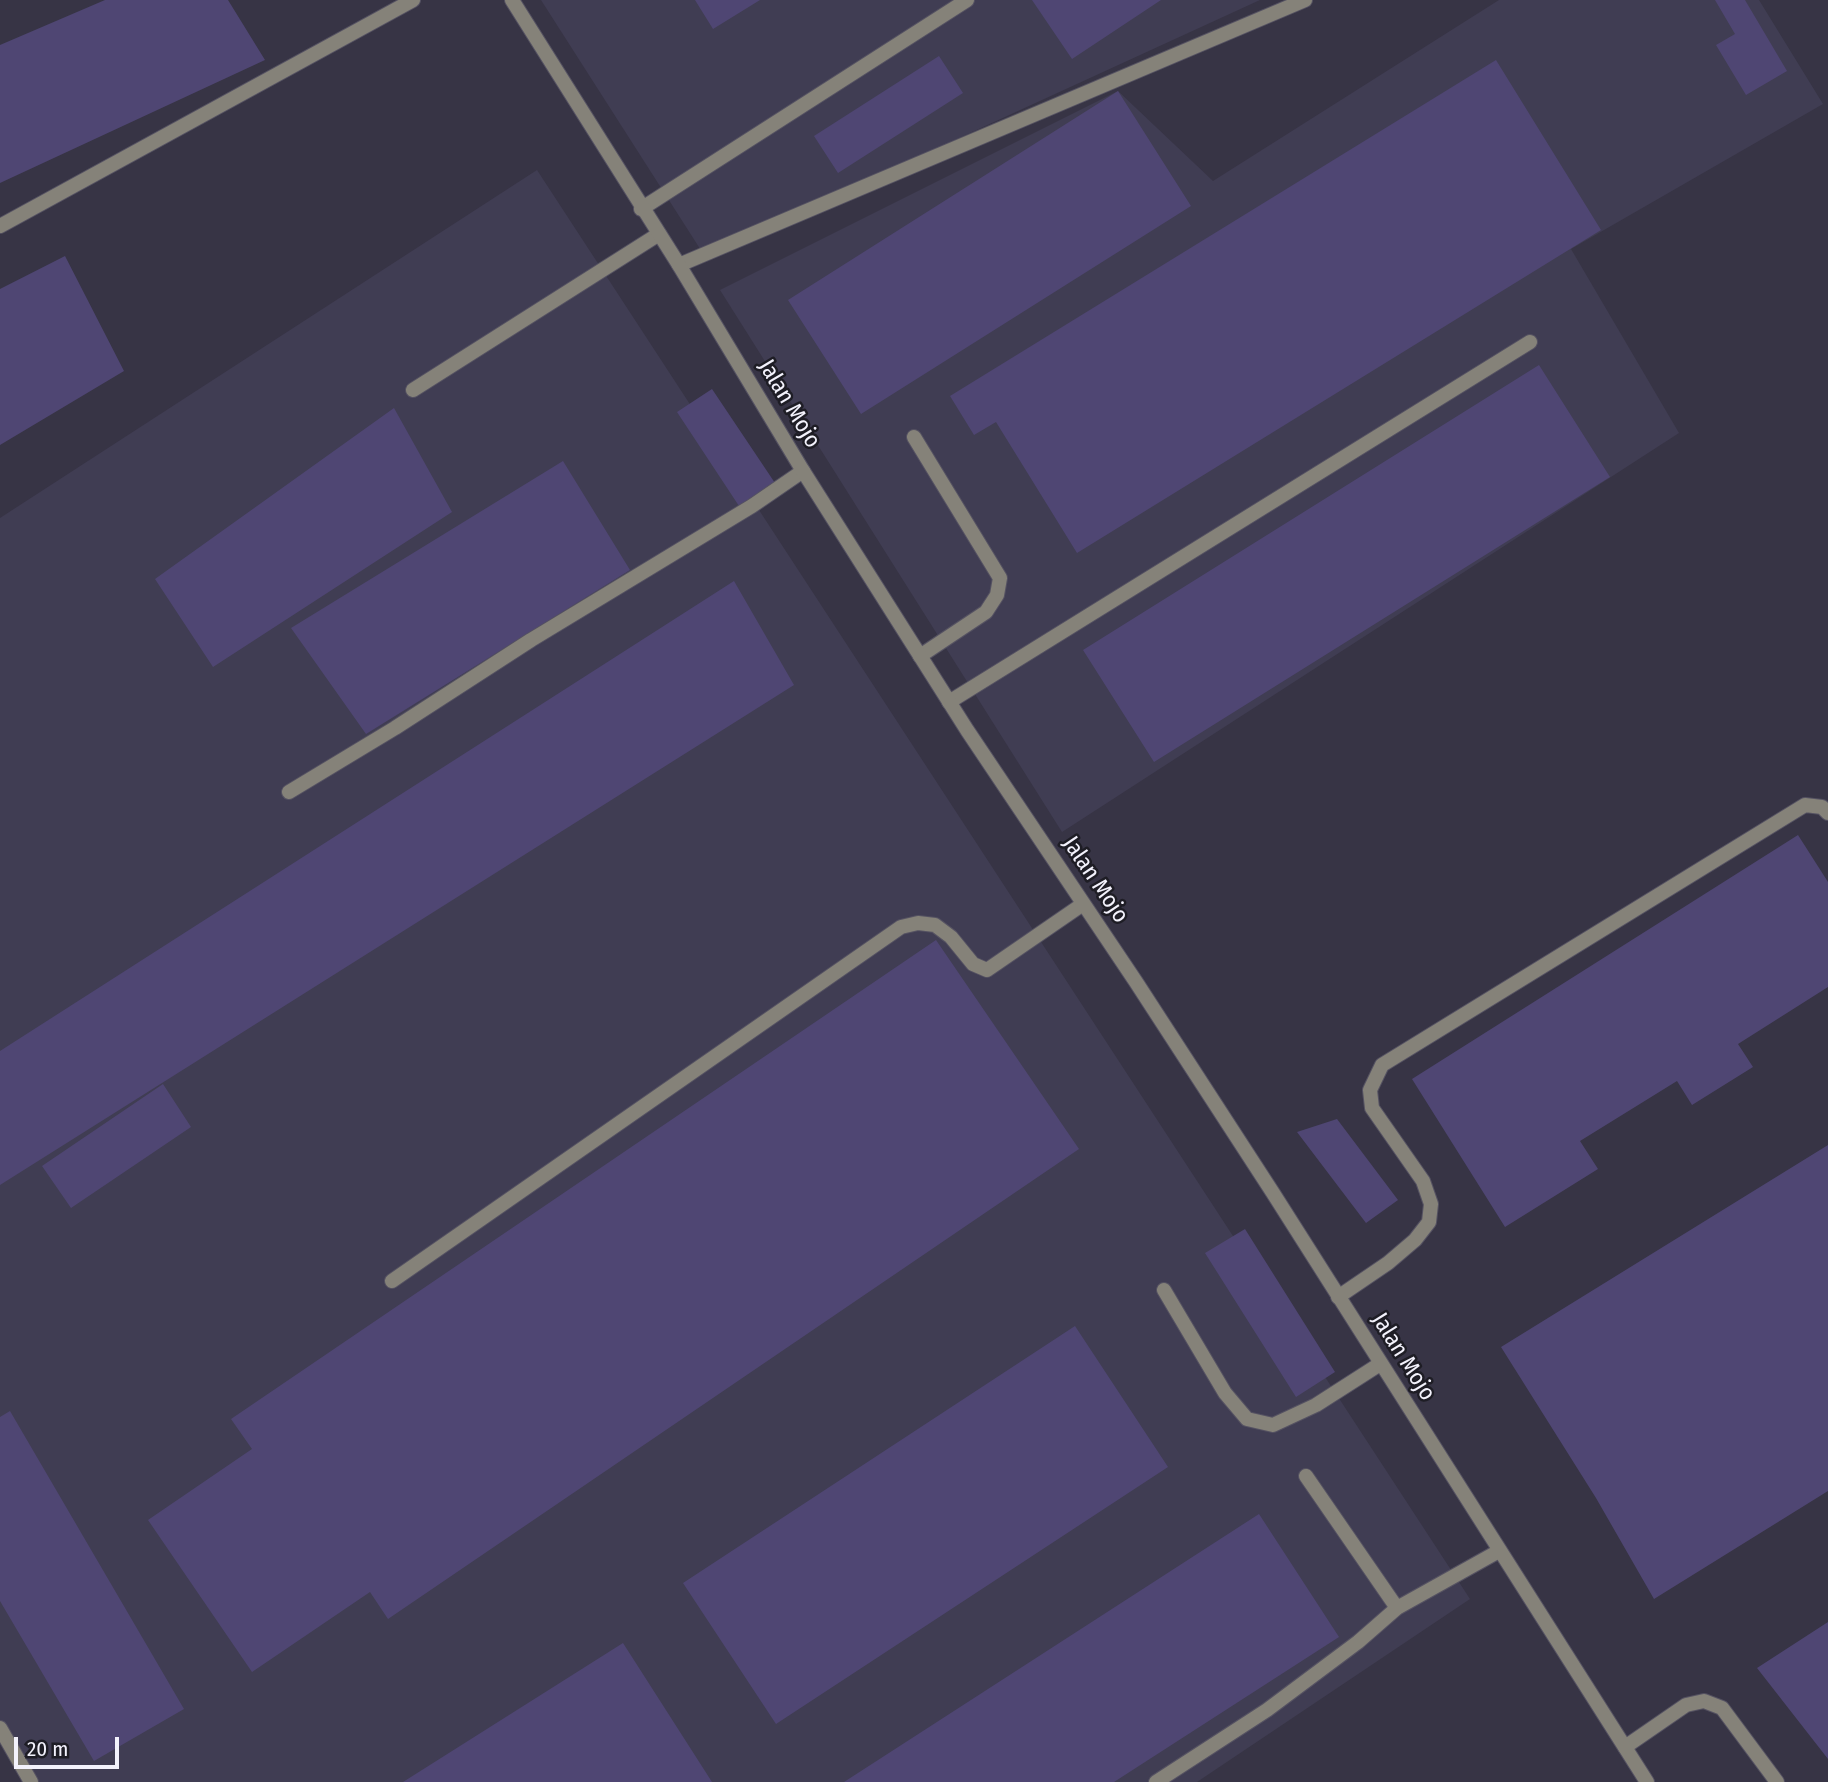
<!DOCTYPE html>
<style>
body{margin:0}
#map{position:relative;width:1828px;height:1782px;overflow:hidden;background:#373445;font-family:"Fira Sans Condensed",sans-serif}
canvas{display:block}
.scale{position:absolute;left:14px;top:1737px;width:105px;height:32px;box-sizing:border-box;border:4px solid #f3f2fc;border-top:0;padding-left:9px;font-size:21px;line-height:24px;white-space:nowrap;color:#f3f2fc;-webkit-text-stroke:5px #1e1d25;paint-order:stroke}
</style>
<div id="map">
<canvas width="1828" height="1782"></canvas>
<div class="scale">20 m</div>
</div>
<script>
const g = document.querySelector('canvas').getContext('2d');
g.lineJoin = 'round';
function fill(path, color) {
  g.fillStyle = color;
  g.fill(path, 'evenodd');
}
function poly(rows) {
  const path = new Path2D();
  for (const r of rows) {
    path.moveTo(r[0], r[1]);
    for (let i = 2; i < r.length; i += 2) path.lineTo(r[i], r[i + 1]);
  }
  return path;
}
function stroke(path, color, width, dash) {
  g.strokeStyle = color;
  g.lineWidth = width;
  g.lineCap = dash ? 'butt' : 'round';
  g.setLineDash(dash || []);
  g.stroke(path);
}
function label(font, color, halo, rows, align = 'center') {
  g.font = font + ' "Fira Sans Condensed",sans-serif';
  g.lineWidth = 5;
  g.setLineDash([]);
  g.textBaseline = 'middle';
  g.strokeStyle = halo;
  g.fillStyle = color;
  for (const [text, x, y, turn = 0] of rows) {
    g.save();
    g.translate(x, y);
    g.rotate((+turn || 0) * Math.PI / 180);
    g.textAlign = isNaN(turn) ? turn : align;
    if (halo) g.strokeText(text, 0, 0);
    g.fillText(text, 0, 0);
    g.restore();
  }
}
fill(poly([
 [541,0,1260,0,704,255],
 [1499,0,1759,0,1823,104,1571,249,1679,433,1062,832,720,290,1118,91,1213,181],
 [537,170,1470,1599,1197,1782,34,1782,0,1723,0,518]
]), '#403d53');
fill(poly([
 [105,0,228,0,265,60,0,183,0,45],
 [695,0,760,0,713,29],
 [1032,0,1161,0,1072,59],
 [1715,0,1745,0,1787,71,1746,95,1716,45,1735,34],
 [939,56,963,93,838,173,814,136],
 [1496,60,1601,230,1077,553,996,422,974,435,950,396],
 [1118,91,1191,206,861,414,788,300],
 [65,256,124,371,0,445,0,289],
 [1539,365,1610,477,1154,762,1083,650],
 [712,389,775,483,739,506,677,412],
 [394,408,452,512,213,667,155,579],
 [563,461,630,570,366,734,291,628],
 [734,581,794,685,0,1185,0,1051],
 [1798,835,1828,882,1828,987,1738,1044,1753,1067,1692,1105,1677,1081,1580,1141,1598,1169,1505,1227,1412,1079],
 [936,940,1079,1149,388,1619,370,1592,252,1672,148,1520,252,1449,231,1419],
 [163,1084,191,1127,71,1208,42,1166],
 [1337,1119,1398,1200,1366,1223,1297,1132],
 [1828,1145,1828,1491,1654,1599,1596,1498,1501,1347],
 [1245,1229,1335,1372,1296,1397,1205,1253],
 [1075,1326,1168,1467,776,1724,683,1583],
 [10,1411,184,1709,94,1761,0,1601,0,1417],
 [1259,1514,1339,1637,1114,1782,844,1782],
 [1828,1622,1828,1759,1757,1668],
 [623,1643,712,1782,403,1782]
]), '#4f4673');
const service = poly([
 [641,209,967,0],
 [413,390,659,234],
 [914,437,1000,578,997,595,986,612,920,656],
 [949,702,1530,342],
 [289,792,395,728,531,640,752,506,803,471],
 [392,1281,901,927,918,923,935,925,951,937,973,964,987,970,1083,904],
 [1164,1290,1225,1393,1247,1419,1273,1425,1316,1405,1380,1364],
 [1338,1297,1388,1263,1415,1240,1429,1222,1431,1204,1423,1181,1372,1108,1370,1090,1382,1065,1805,805,1822,807,1828,813],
 [1306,1476,1397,1608],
 [1625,1747,1686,1705,1704,1701,1722,1708,1777,1782],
 [1156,1782,1267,1710,1358,1642,1397,1608,1499,1551]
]);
const minor = poly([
 [0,226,413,0],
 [679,265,1305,0],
 [0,1728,31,1782]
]);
const tertiary = poly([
 [512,0,679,265,803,471,967,730,1136,982,1273,1193,1647,1782]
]);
stroke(service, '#555262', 16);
stroke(minor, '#555262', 16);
stroke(tertiary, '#555262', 16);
stroke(service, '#858279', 14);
stroke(minor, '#858279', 14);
stroke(tertiary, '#858279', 14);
label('23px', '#f3f2fc', '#1e1d25', [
 ["Jalan Mojo",789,404,59],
 ["Jalan Mojo",1095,880,56],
 ["Jalan Mojo",1403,1357,58]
]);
</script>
